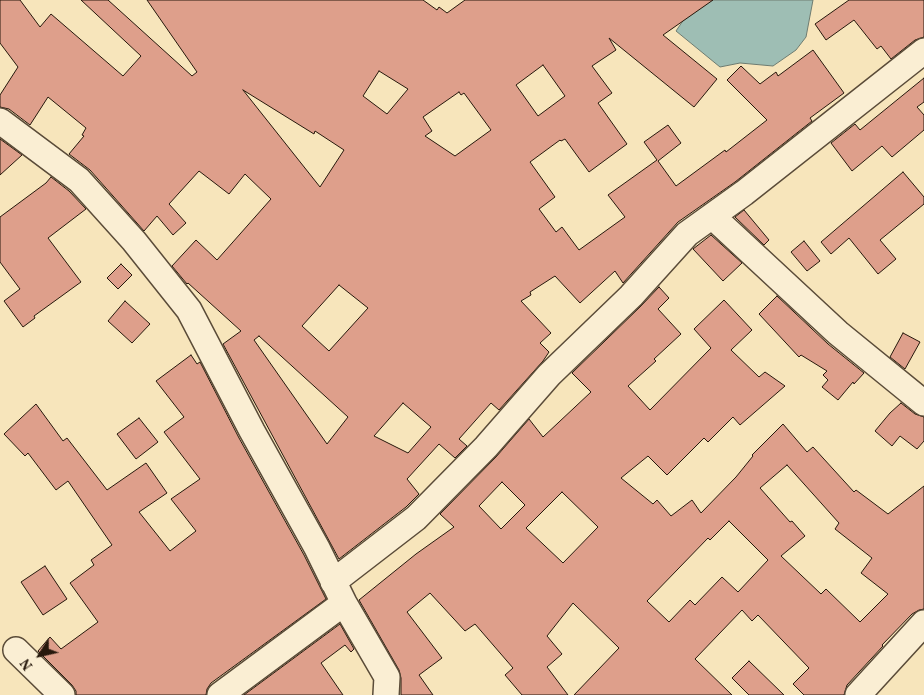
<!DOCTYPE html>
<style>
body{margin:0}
#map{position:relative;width:924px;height:695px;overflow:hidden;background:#f7e5bb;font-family:Vollkorn,serif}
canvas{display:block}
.north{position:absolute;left:15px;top:630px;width:50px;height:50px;-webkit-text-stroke:4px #faeed3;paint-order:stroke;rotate:235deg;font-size:14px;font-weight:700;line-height:20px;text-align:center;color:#26180c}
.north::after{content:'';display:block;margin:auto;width:18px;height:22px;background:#26180c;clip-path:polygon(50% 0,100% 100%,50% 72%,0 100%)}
</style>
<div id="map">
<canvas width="924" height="695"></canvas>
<div class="north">N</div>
</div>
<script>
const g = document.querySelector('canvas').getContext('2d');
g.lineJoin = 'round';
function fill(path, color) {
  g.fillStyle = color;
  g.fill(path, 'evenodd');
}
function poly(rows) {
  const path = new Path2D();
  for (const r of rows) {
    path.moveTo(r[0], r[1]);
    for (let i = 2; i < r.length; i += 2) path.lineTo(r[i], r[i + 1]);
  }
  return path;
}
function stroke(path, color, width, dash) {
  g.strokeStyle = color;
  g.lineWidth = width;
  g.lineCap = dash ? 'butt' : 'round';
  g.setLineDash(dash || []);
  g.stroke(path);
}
const water = poly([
 [697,0,813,0,806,37,796,50,773,66,740,63,720,67,676,31,697,0]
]);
fill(water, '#9ebeb4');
stroke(water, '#6e7c71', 1);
const building = poly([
 [0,0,20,0,40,27,51,14,123,76,141,56,81,0,108,0,192,76,197,72,147,0,423,0,437,10,439,7,447,13,465,0,713,0,663,35,717,79,694,107,609,38,616,50,592,66,612,93,598,103,627,144,589,172,565,139,561,141,560,140,530,162,555,197,539,209,556,232,562,227,579,250,625,217,608,195,657,160,644,142,668,125,681,143,658,161,676,186,725,150,726,152,767,120,727,80,741,66,760,84,776,72,778,76,813,50,844,93,810,118,812,121,735,182,678,222,623,283,615,271,580,303,555,276,530,292,531,295,521,301,551,333,540,343,549,352,543,361,499,410,491,403,459,439,467,446,455,458,439,444,407,479,419,494,406,507,339,559,223,344,241,331,188,283,187,284,172,266,196,240,217,260,271,199,245,174,229,194,199,171,169,204,186,223,173,235,157,216,144,231,90,170,69,154,84,136,82,135,86,128,48,97,30,125,9,109,0,107,0,95,18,67,0,43,0,0],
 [543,65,565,96,538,116,516,85,543,65],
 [379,71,408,89,387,114,363,96,379,71],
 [243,90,314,134,315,131,344,150,320,187,243,90],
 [459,92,461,95,464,93,491,130,455,156,425,136,432,131,423,117,459,92],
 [339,285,368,308,329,351,302,326,339,285],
 [259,336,348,417,327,444,254,340,259,336],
 [403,403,431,427,408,453,374,436,403,403],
 [849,0,924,0,924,37,915,40,891,59,881,46,877,49,854,20,826,40,815,24,849,0],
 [924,78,924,102,917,107,924,115,924,130,892,157,882,146,852,171,831,143,855,124,860,130,924,78],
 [0,139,22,155,0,175,0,139],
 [903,172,924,197,924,204,880,240,896,259,878,274,849,238,831,254,821,242,903,172],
 [51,177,69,191,86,209,48,238,81,282,34,316,35,318,23,327,4,301,20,289,0,262,0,217,46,183,51,177],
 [744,210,769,240,764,245,735,217,744,210],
 [711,235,742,263,723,281,693,249,711,235],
 [804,241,820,261,807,271,791,252,804,241],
 [121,264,132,275,118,289,107,278,121,264],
 [659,287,669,298,658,309,681,334,654,359,656,361,628,386,650,410,711,348,694,329,724,300,752,330,731,350,759,377,765,372,785,386,740,425,733,417,708,442,704,438,667,475,648,456,621,478,653,504,657,500,671,516,692,500,701,513,736,477,753,456,752,455,783,424,807,452,813,447,854,492,856,490,888,514,924,486,924,609,919,610,912,614,882,645,883,646,847,685,844,695,804,695,793,684,809,668,758,615,752,621,742,610,695,659,732,695,574,695,619,648,573,603,547,636,562,654,547,667,568,695,522,695,505,675,513,668,475,624,465,631,430,593,407,612,442,658,419,675,433,695,401,695,401,678,399,670,359,600,416,554,454,527,440,514,496,457,529,419,543,437,591,392,572,373,641,306,659,287],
 [787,465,839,523,835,529,872,558,861,573,888,594,860,622,826,589,821,594,781,556,805,536,792,521,790,522,760,488,787,465],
 [502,482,525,505,501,529,479,506,502,482],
 [562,492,598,527,563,563,526,528,562,492],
 [729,521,768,560,738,592,722,577,695,605,690,600,669,622,647,601,708,538,710,540,729,521],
 [777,296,828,344,864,373,854,384,853,382,838,400,822,387,828,380,823,375,827,371,801,355,799,357,759,314,777,296],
 [125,301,150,324,132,343,108,321,125,301],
 [903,333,920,342,905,369,890,357,903,333],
 [191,355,197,364,200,362,239,438,304,555,326,599,211,683,207,689,206,695,76,695,76,691,72,685,38,651,50,637,61,649,98,622,70,583,94,565,91,560,112,545,68,481,56,490,28,453,25,456,4,434,36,404,63,441,67,438,107,490,146,463,167,493,139,512,170,551,196,531,171,499,200,479,164,432,184,417,156,381,191,355],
 [901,403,915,414,924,417,924,441,917,449,900,436,892,446,875,431,890,413,901,403],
 [139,418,158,442,136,459,117,434,139,418],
 [45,566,67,599,43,615,21,582,45,566],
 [340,624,354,649,351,652,345,645,321,663,343,695,244,695,340,624],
 [749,661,784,695,749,695,732,678,749,661]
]);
fill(building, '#de9f8b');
stroke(building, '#26180c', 1);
const minor = poly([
 [0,121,79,180,134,241,189,310,252,431,317,548,344,603,387,677,386,695],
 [712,216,838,333,924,403],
 [333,582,416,518,486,447,549,375,631,296,687,234,744,193,924,51],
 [16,650,62,695],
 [220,695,344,603],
 [858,695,924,623]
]);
stroke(minor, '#5a4b38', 28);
stroke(minor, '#faeed3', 25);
</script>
